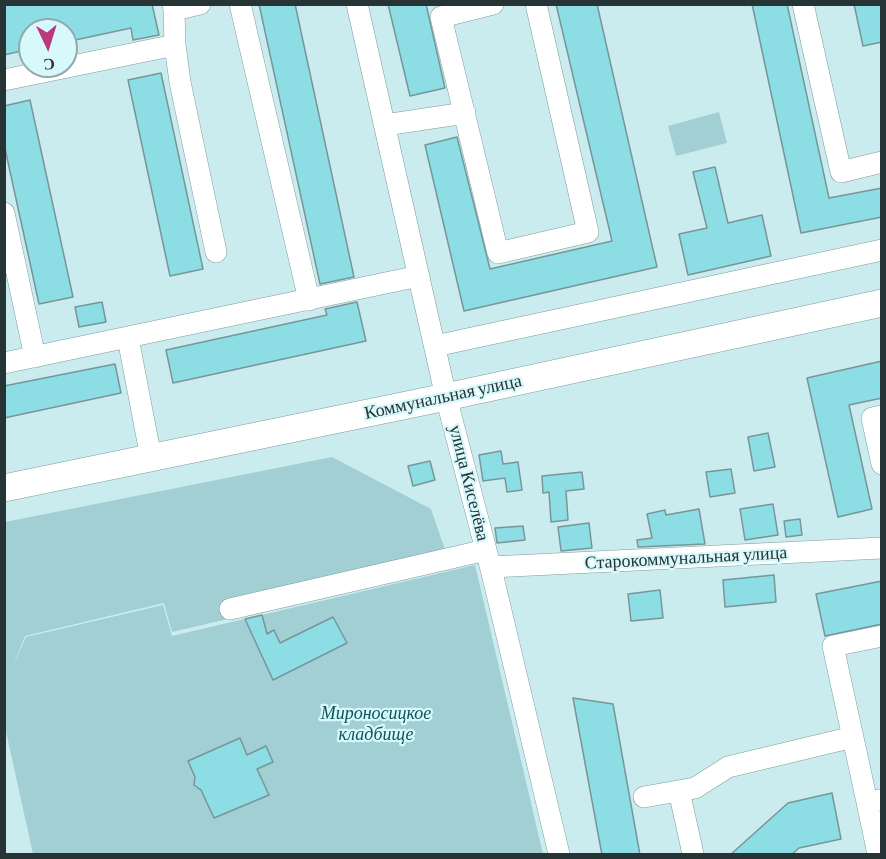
<!DOCTYPE html>
<meta charset="utf-8">
<style>
body{margin:0}
#map{position:relative;width:886px;height:859px;overflow:hidden;background:#cbecef;font-family:"Crimson Pro",serif}
canvas{display:block}
.frame{position:absolute;inset:0;border:6px solid #273436;pointer-events:none}
.north{position:absolute;left:18px;top:18px;width:60px;height:60px;box-sizing:border-box;background:#d8f9fc;border:2px solid #91aaad;border-radius:50%;rotate:176deg;font-size:16px;font-weight:700;line-height:24px;text-align:center;color:#273436}
.north::after{content:'';display:block;margin:auto;width:21px;height:27px;background:#bc377b;clip-path:polygon(50% 0,100% 100%,50% 72%,0 100%)}
</style>
<div id="map">
<canvas width="886" height="859"></canvas>
<div class="frame"></div>
<div class="north">С</div>
</div>
<script>
const g = document.querySelector('canvas').getContext('2d');
g.lineJoin = 'round';
function fill(path, color) {
  g.fillStyle = color;
  g.fill(path, 'evenodd');
}
function poly(rows) {
  const path = new Path2D();
  for (const r of rows) {
    path.moveTo(r[0], r[1]);
    for (let i = 2; i < r.length; i += 2) path.lineTo(r[i], r[i + 1]);
  }
  return path;
}
function stroke(path, color, width, dash) {
  g.strokeStyle = color;
  g.lineWidth = width;
  g.lineCap = dash ? 'butt' : 'round';
  g.setLineDash(dash || []);
  g.stroke(path);
}
function label(font, color, halo, rows, align = 'center') {
  g.font = font + ' "Crimson Pro",serif';
  g.lineWidth = 4.5;
  g.setLineDash([]);
  g.textBaseline = 'middle';
  g.strokeStyle = halo;
  g.fillStyle = color;
  for (const [text, x, y, turn = 0] of rows) {
    g.save();
    g.translate(x, y);
    g.rotate((+turn || 0) * Math.PI / 180);
    g.textAlign = isNaN(turn) ? turn : align;
    if (halo) g.strokeText(text, 0, 0);
    g.fillText(text, 0, 0);
    g.restore();
  }
}
fill(poly([
 [719,112,727,143,676,156,668,126],
 [332,457,431,509,451,567,172,632,164,603,25,636,13,666,26,637,163,605,172,636,475,565,543,854,33,854,5,727,5,522]
]), '#a2cfd3');
const building = poly([
 [4,4,152,4,159,35,133,40,131,28,66,42,66,30,30,30,30,49,4,55,4,4],
 [259,4,295,4,354,277,320,284,259,4],
 [388,4,426,4,445,88,410,96,388,4],
 [556,4,597,4,657,267,464,311,425,145,457,137,490,269,612,241,556,4],
 [752,4,787,4,829,198,882,188,882,217,801,233,752,4],
 [854,4,882,4,882,42,863,46,854,4],
 [161,73,203,269,170,276,128,80,161,73],
 [30,100,73,297,39,304,4,144,4,106,30,100],
 [715,167,728,223,762,215,771,256,688,275,679,234,707,228,693,172,715,167],
 [102,302,106,322,79,327,75,307,102,302],
 [357,302,366,341,173,383,166,350,327,315,325,309,357,302],
 [882,361,882,398,849,405,872,509,838,517,807,378,882,361],
 [115,364,121,393,4,418,4,386,115,364],
 [768,433,775,467,754,471,748,437,768,433],
 [501,451,503,464,518,462,522,490,507,492,505,478,483,481,479,455,501,451],
 [430,461,435,480,413,486,408,466,430,461],
 [731,469,735,493,710,497,706,472,731,469],
 [582,472,584,489,566,491,568,520,551,522,549,492,543,493,542,476,582,472],
 [773,504,778,535,745,540,740,509,773,504],
 [699,509,705,544,638,547,637,540,652,538,647,514,665,510,666,515,699,509],
 [800,519,802,535,786,537,784,521,800,519],
 [589,523,592,548,561,551,558,527,589,523],
 [523,526,525,540,497,543,495,528,523,526],
 [774,575,776,602,725,607,723,580,774,575],
 [882,581,882,624,825,636,816,594,882,581],
 [660,590,663,618,631,621,628,594,660,590],
 [262,615,267,634,274,630,280,643,333,617,347,643,273,680,245,619,262,615],
 [573,698,613,704,640,855,602,855,573,698],
 [240,738,247,755,266,746,273,762,257,769,269,795,214,818,201,790,194,785,195,777,188,761,240,738],
 [832,793,841,839,799,848,791,855,730,855,788,803,832,793]
]);
fill(building, '#8ddde5');
stroke(building, '#779699', 1.5);
const minor = poly([
 [173,4,174,10,200,4],
 [240,4,309,300],
 [357,4,446,397,492,573,559,854],
 [493,4,441,17,498,253,588,232,536,4],
 [803,4,841,172,882,162],
 [175,45,180,82,216,252],
 [4,80,175,45,174,10],
 [385,125,465,113],
 [4,213,35,357],
 [128,338,151,458],
 [435,346,882,250],
 [4,363,419,276],
 [882,416,872,418,882,464],
 [491,567,882,548],
 [230,609,486,550],
 [679,791,693,854],
 [644,797,695,788,728,767,853,737],
 [867,802,833,646,882,636],
 [878,854,867,802,879,800]
]);
const major = poly([
 [4,488,446,397,882,303]
]);
stroke(minor, '#7d9c9f', 22);
stroke(major, '#7d9c9f', 28);
stroke(minor, '#fff', 21);
stroke(major, '#fff', 27);
label('18px', '#273436', '#d8f9fc', [
 ["Коммунальная улица",443,397,-12],
 ["улица Киселёва",469,483,76],
 ["Старокоммунальная улица",686,558,-3]
]);
label('italic 18px', '#0c5459', '#d8f9fc', [
 ["Мироносицкое",376,713],
 ["кладбище",376,734]
]);
</script>
